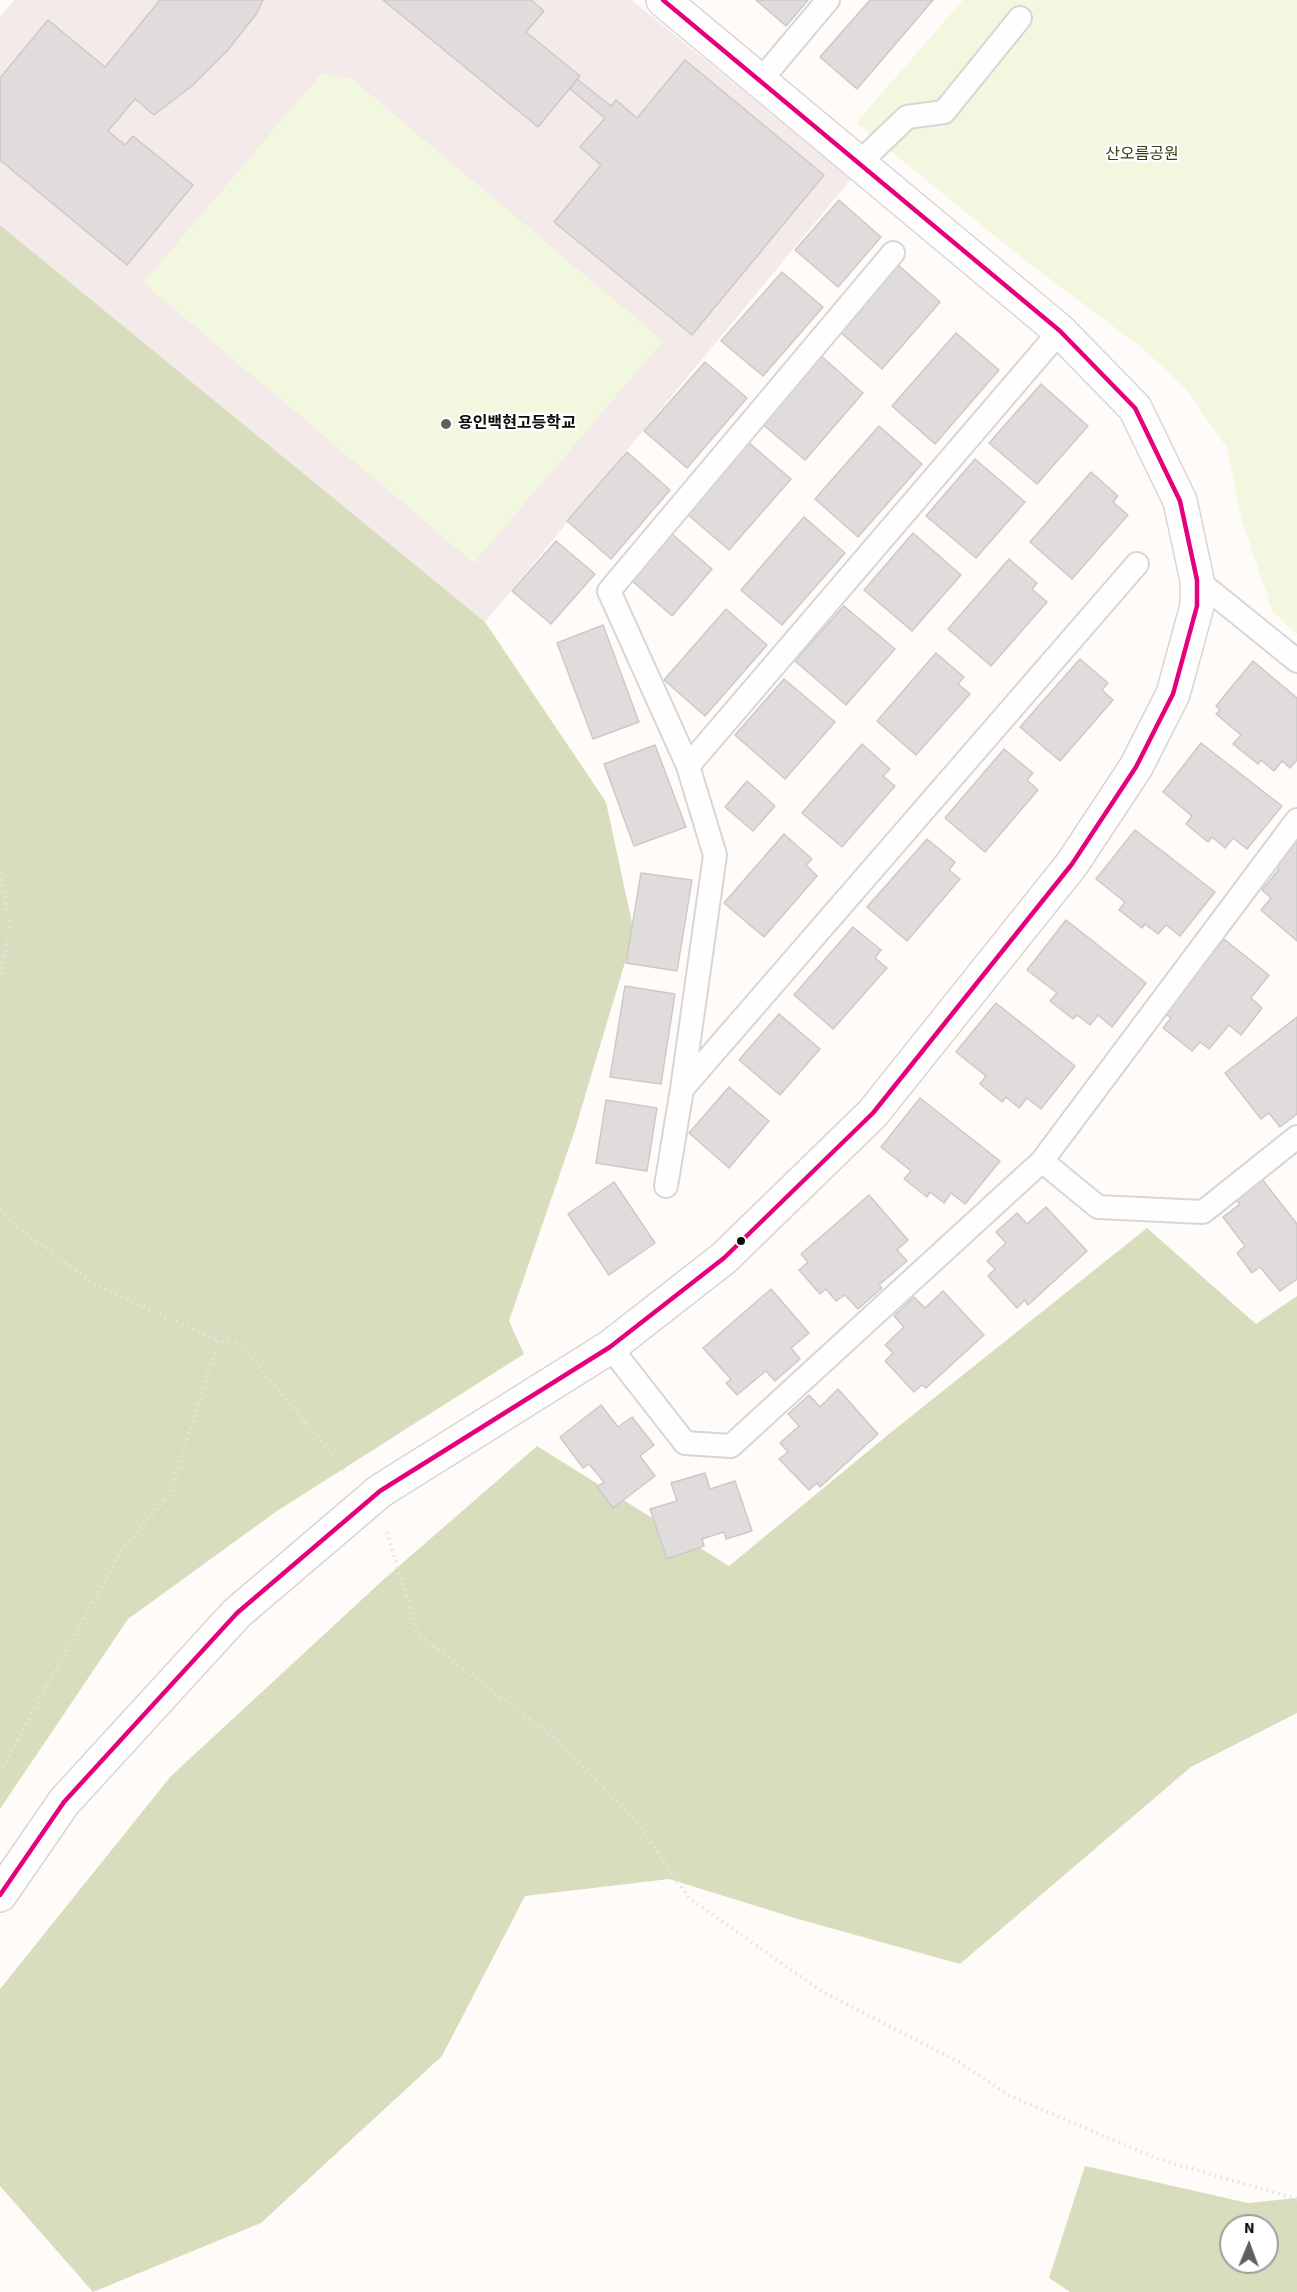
<!DOCTYPE html>
<meta charset="utf-8">
<style>
body{margin:0}
#map{position:relative;width:1297px;height:2292px;overflow:hidden;background:#fefbf9;font-family:"Source Sans 3",sans-serif}
canvas{display:block}
.north{position:absolute;left:1219px;top:2214px;width:60px;height:60px;box-sizing:border-box;background:#fff;border:2px solid #9e9e9d;border-radius:50%;rotate:1deg;font-size:16px;font-weight:700;line-height:24px;text-align:center;color:#0d0c0a}
.north::after{content:'';display:block;margin:auto;width:21px;height:27px;background:#61605e;clip-path:polygon(50% 0,100% 100%,50% 72%,0 100%)}
</style>
<div id="map">
<canvas width="1297" height="2292"></canvas>
<div class="north">N</div>
</div>
<script>
const g = document.querySelector('canvas').getContext('2d');
g.lineJoin = 'round';
function fill(path, color) {
  g.fillStyle = color;
  g.fill(path, 'evenodd');
}
function poly(rows) {
  const path = new Path2D();
  for (const r of rows) {
    path.moveTo(r[0], r[1]);
    for (let i = 2; i < r.length; i += 2) path.lineTo(r[i], r[i + 1]);
  }
  return path;
}
function stroke(path, color, width, dash) {
  g.strokeStyle = color;
  g.lineWidth = width;
  g.lineCap = dash ? 'butt' : 'round';
  g.setLineDash(dash || []);
  g.stroke(path);
}
function label(font, color, halo, rows, align = 'center') {
  g.font = font + ' "Source Sans 3","Noto Sans KR",sans-serif';
  g.lineWidth = 4.5;
  g.setLineDash([]);
  g.textBaseline = 'middle';
  g.strokeStyle = halo;
  g.fillStyle = color;
  for (const [text, x, y, turn = 0] of rows) {
    g.save();
    g.translate(x, y);
    g.rotate((+turn || 0) * Math.PI / 180);
    g.textAlign = isNaN(turn) ? turn : align;
    if (halo) g.strokeText(text, 0, 0);
    g.fillText(text, 0, 0);
    g.restore();
  }
}
fill(poly([
 [14,0,632,0,851,179,485,622,0,225,0,17]
]), '#f4eaea');
fill(poly([
 [963,0,1297,0,1297,634,1273,612,1241,518,1227,448,1186,389,1141,347,1022,258,856,123],
 [321,74,351,78,663,341,474,563,143,283]
]), '#f2f7df');
fill(poly([
 [0,225,485,622,606,802,634,932,574,1133,509,1321,524,1354,277,1511,128,1619,0,1809],
 [1147,1228,1256,1324,1297,1296,1297,1713,1191,1767,960,1964,798,1919,669,1879,525,1896,442,2056,261,2223,93,2292,0,2186,0,1989,171,1776,383,1580,537,1446,729,1566,889,1434],
 [1085,2166,1248,2203,1297,2198,1297,2292,1070,2292,1049,2278],
 [1231,2226,1267,2226,1267,2262,1231,2262]
]), '#d8debd');
const building = poly([
 [160,0,263,0,257,13,227,51,192,86,154,115,135,99,108,131,125,145,133,136,193,185,127,265,0,160,0,78,48,20,105,67,160,0],
 [383,0,531,0,544,11,526,32,580,76,538,127,383,0],
 [756,0,808,0,786,26,756,0],
 [870,0,933,0,857,89,820,57,870,0],
 [685,60,824,175,692,335,554,222,601,165,580,147,605,118,570,89,577,79,611,106,616,100,637,118,685,60],
 [839,200,881,237,838,287,795,250,839,200],
 [897,264,940,302,882,369,839,331,897,264],
 [782,272,823,307,763,376,721,341,782,272],
 [956,333,999,370,935,444,892,406,956,333],
 [820,355,863,393,805,460,761,423,820,355],
 [705,362,747,398,687,468,644,431,705,362],
 [1041,384,1088,426,1037,484,989,443,1041,384],
 [879,426,922,464,858,537,815,499,879,426],
 [748,442,791,479,729,550,686,513,748,442],
 [627,452,670,490,611,559,567,521,627,452],
 [975,459,1025,502,976,558,926,516,975,459],
 [1091,472,1118,496,1113,502,1128,515,1072,579,1030,542,1091,472],
 [804,517,845,553,782,625,741,590,804,517],
 [671,533,712,569,672,616,631,580,671,533],
 [913,533,961,575,912,631,864,590,913,533],
 [556,541,595,574,551,624,512,591,556,541],
 [1009,559,1037,583,1032,589,1047,602,991,666,948,629,1009,559],
 [844,606,895,649,846,705,795,661,844,606],
 [726,609,767,645,705,716,664,680,726,609],
 [603,625,639,722,593,739,557,643,603,625],
 [936,653,964,677,958,684,970,694,916,755,877,721,936,653],
 [1080,659,1108,683,1102,690,1113,700,1060,761,1020,727,1080,659],
 [1253,661,1297,698,1297,760,1290,768,1282,761,1274,771,1261,760,1258,764,1233,744,1241,735,1216,714,1220,710,1216,706,1253,661],
 [784,679,835,722,785,779,735,735,784,679],
 [1201,743,1282,806,1247,849,1233,838,1225,848,1212,837,1208,842,1186,824,1192,816,1163,792,1201,743],
 [862,744,890,769,883,776,895,786,842,847,802,813,862,744],
 [655,745,686,827,634,846,604,764,655,745],
 [1004,749,1033,773,1027,780,1038,790,985,852,945,818,1004,749],
 [747,781,775,806,753,831,725,807,747,781],
 [1135,830,1215,892,1180,936,1166,925,1158,934,1145,924,1142,928,1119,910,1125,902,1096,879,1135,830],
 [784,834,812,859,806,865,817,876,764,937,724,903,784,834],
 [1291,835,1297,840,1297,941,1261,910,1271,898,1262,890,1279,869,1269,861,1291,835],
 [927,839,955,862,949,870,960,879,907,941,867,907,927,839],
 [641,873,692,880,677,971,626,963,641,873],
 [1066,920,1146,983,1112,1027,1098,1015,1090,1025,1077,1015,1073,1019,1050,1001,1057,993,1027,970,1066,920],
 [853,927,881,950,875,958,887,968,833,1029,794,995,853,927],
 [1224,939,1269,975,1251,998,1262,1008,1241,1035,1229,1025,1209,1049,1200,1042,1192,1051,1163,1028,1171,1018,1164,1013,1224,939],
 [625,986,675,994,661,1084,610,1077,625,986],
 [996,1003,1075,1066,1041,1109,1027,1098,1019,1108,1006,1097,1002,1102,980,1084,986,1076,956,1052,996,1003],
 [779,1014,820,1049,780,1095,739,1060,779,1014],
 [1297,1017,1297,1114,1280,1127,1269,1113,1261,1119,1225,1073,1297,1017],
 [729,1087,769,1121,729,1168,689,1133,729,1087],
 [920,1098,1000,1161,965,1204,951,1193,944,1203,930,1192,927,1197,904,1179,911,1171,881,1147,920,1098],
 [606,1100,657,1108,647,1171,596,1163,606,1100],
 [1258,1174,1297,1224,1297,1279,1280,1291,1260,1267,1252,1273,1237,1253,1245,1246,1223,1217,1240,1204,1232,1194,1258,1174],
 [614,1182,655,1243,609,1275,568,1214,614,1182],
 [869,1195,908,1240,897,1250,907,1261,879,1285,882,1288,858,1309,845,1295,836,1301,826,1289,820,1294,799,1270,808,1262,801,1254,869,1195],
 [1046,1207,1087,1251,1028,1305,1025,1300,1017,1308,988,1276,995,1269,987,1261,1006,1243,996,1232,1017,1213,1027,1224,1046,1207],
 [771,1289,809,1333,791,1348,800,1359,775,1381,766,1371,737,1395,726,1383,731,1379,703,1348,771,1289],
 [943,1291,984,1335,926,1388,922,1385,914,1392,885,1361,893,1353,885,1345,904,1327,894,1316,914,1297,925,1308,943,1291],
 [838,1389,878,1434,820,1487,817,1483,809,1490,779,1459,788,1452,780,1443,799,1426,788,1414,809,1395,820,1407,838,1389],
 [601,1405,618,1427,632,1417,654,1445,640,1456,655,1476,613,1508,597,1487,604,1482,589,1464,583,1468,560,1437,601,1405],
 [705,1473,710,1489,735,1481,752,1531,726,1539,724,1532,702,1539,704,1546,667,1559,650,1509,677,1501,671,1483,705,1473]
]);
fill(building, '#dfdcdb');
stroke(building, '#cccac9', 1.5);
const lane = poly([
 [760,81,828,0],
 [858,164,907,117,944,112,1020,18],
 [893,253,609,591,688,766,1060,331],
 [1197,580,1297,661],
 [682,1089,1137,564],
 [1042,1161,1098,1207,1203,1212,1297,1137],
 [666,1186,682,1089,715,855,688,766],
 [610,1347,685,1443,731,1446,1042,1161,1297,820]
]);
const secondary = poly([
 [0,1895,64,1802,237,1613,380,1491,610,1347,724,1258,873,1113,1072,864,1136,767,1173,694,1197,606,1197,580,1180,501,1135,408,1060,331,663,0]
]);
stroke(lane, '#d8d6d4', 26);
stroke(secondary, '#d8d6d4', 36);
stroke(poly([
 [0,873,10,928,0,976],
 [0,1210,13,1224,96,1285,218,1341],
 [387,1532,418,1634,558,1741,639,1825,689,1898,821,1991,959,2062,1008,2095,1158,2159,1297,2199],
 [0,1772,122,1549,170,1494,218,1341,240,1343,346,1472]
]), '#e3e2e2', 4, [1.5, 4.5]);
stroke(lane, '#fffefe', 22);
stroke(secondary, '#fffefe', 33);
stroke(poly([
 [0,1895,64,1802,237,1613,380,1491,610,1347,724,1258,873,1113,1072,864,1136,767,1173,694,1197,606,1197,580,1180,501,1135,408,1060,331,663,0]
]), '#e5007d', 4.5);
for (const [x, y, r, color] of [
 [446,424,6,"#61605e"],
 [741,1241,5,"#0d0c0a"]
]) {
  const dot = new Path2D();
  dot.arc(x, y, r, 0, 2 * Math.PI);
  g.fillStyle = color;
  g.fill(dot);
  stroke(dot, '#fff', 2);
}
label('16px', '#363f13', '#fff', [
 ["산오름공원",1142,155]
]);
label('bold 16px', '#0d0c0a', '#fff', [
 ["용인백현고등학교",458,424]
], 'left');
</script>
